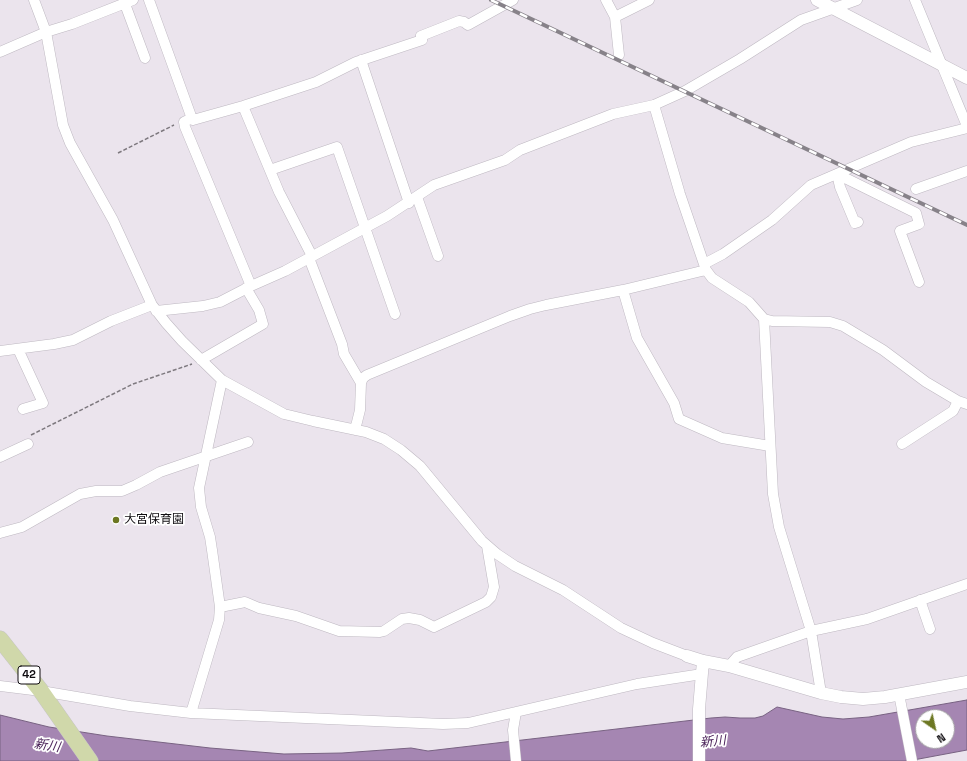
<!DOCTYPE html>
<meta charset="utf-8">
<style>
body{margin:0}
#map{position:relative;width:967px;height:761px;overflow:hidden;background:#ebe4ed;font-family:"Space Grotesk",sans-serif}
canvas{display:block}
.north{position:absolute;left:915px;top:709px;width:40px;height:40px;box-sizing:border-box;background:#fff;border:1px solid #9f9ea0;border-radius:50%;rotate:146deg;font-size:11px;font-weight:700;line-height:16px;text-align:center;color:#100d11}
.north::after{content:'';display:block;margin:auto;width:14px;height:18px;background:#6c7722;clip-path:polygon(50% 0,100% 100%,50% 72%,0 100%)}
</style>
<div id="map">
<canvas width="967" height="761"></canvas>
<div class="north">N</div>
</div>
<script>
const g = document.querySelector('canvas').getContext('2d');
g.lineJoin = 'round';
function fill(path, color) {
  g.fillStyle = color;
  g.fill(path, 'evenodd');
}
function poly(rows) {
  const path = new Path2D();
  for (const r of rows) {
    path.moveTo(r[0], r[1]);
    for (let i = 2; i < r.length; i += 2) path.lineTo(r[i], r[i + 1]);
  }
  return path;
}
function stroke(path, color, width, dash) {
  g.strokeStyle = color;
  g.lineWidth = width;
  g.lineCap = dash ? 'butt' : 'round';
  g.setLineDash(dash || []);
  g.stroke(path);
}
function label(font, color, halo, rows, align = 'center') {
  g.font = font + ' "Space Grotesk","Noto Sans JP",sans-serif';
  g.lineWidth = 3.5;
  g.setLineDash([]);
  g.textBaseline = 'middle';
  g.strokeStyle = halo;
  g.fillStyle = color;
  for (const [text, x, y, turn = 0] of rows) {
    g.save();
    g.translate(x, y);
    g.rotate((+turn || 0) * Math.PI / 180);
    g.textAlign = isNaN(turn) ? turn : align;
    if (halo) g.strokeText(text, 0, 0);
    g.fillText(text, 0, 0);
    g.restore();
  }
}
const water = poly([
 [967,700,967,750,908,761,0,761,0,715,49,727,107,736,210,748,284,754,342,753,411,748,428,751,711,718,725,717,740,718,755,718,763,716,777,707,822,717,843,719,869,717,967,700],
 [923,717,947,717,947,741,923,741,923,717]
]);
fill(water, '#a586b2');
stroke(water, '#786282', 1);
const minor = poly([
 [34,0,46,32,63,125,70,143,113,220,152,305,166,323,182,341,222,380,284,414,313,421,366,432,384,439,401,450,420,466,482,541,497,554,515,566,563,590,621,628,653,643,687,656],
 [149,0,191,116,190,119,184,122,185,127,251,286],
 [606,0,615,17,619,55],
 [915,0,967,126],
 [125,4,145,58],
 [615,17,649,0],
 [0,52,46,32,72,24,133,0],
 [361,60,409,203],
 [654,105,680,194,706,270,712,278,749,302,764,319,772,321,830,322,843,326,883,350,926,382,958,401,967,404],
 [243,106,279,192,312,256],
 [190,119,193,120,243,106,316,82,356,62,422,40,421,36,459,21,464,22,468,25,513,0],
 [270,170,337,147,395,314],
 [837,174,916,213,919,224,900,231,919,282],
 [837,174,840,187,855,223,858,222],
 [916,189,967,171],
 [417,197,438,256],
 [309,258,342,344,344,354,361,383],
 [704,264,723,254,772,220,811,185,911,142,967,128],
 [623,290,637,338,674,403,679,419,722,438,770,446],
 [156,311,203,306,220,302,251,286,285,271,387,216,434,185,505,160,520,150,613,114,654,105,685,91,740,59,801,20,857,0],
 [764,319,773,494,779,527,811,631,821,693],
 [18,349,43,403,23,409],
 [0,351,54,344,73,340,111,321,152,305],
 [201,360,263,324,259,310,246,288],
 [355,430,360,410,361,383,363,378,367,375,510,316,530,309,546,305,623,290,706,270],
 [902,444,953,411,958,401],
 [0,457,28,444],
 [0,533,22,527,80,494,96,491,122,491,136,485,160,472,248,442],
 [920,600,930,629],
 [220,607,245,602,259,608,296,616,339,631,380,632,384,631,402,619,409,618,420,620,434,627,486,602,491,597,494,587,487,546],
 [729,666,737,657,811,631,867,619,967,584],
 [0,686,41,691,130,706,191,713,443,724,468,723,637,684,702,674],
 [899,694,912,761],
 [516,712,513,730,516,761],
 [191,713,219,620,220,607,212,550,210,537,201,507,199,488,222,380]
]);
const tertiary = poly([
 [817,0,967,78],
 [687,656,703,661,729,666,821,693,841,697,863,699,885,697,967,682],
 [699,761,699,709,703,661]
]);
const primary = poly([
 [0,639,41,691,90,761]
]);
stroke(minor, '#beb8c1', 11);
stroke(tertiary, '#beb8c1', 13);
stroke(primary, '#c6c5c6', 17);
stroke(poly([
 [118,153,174,125],
 [31,435,133,384,192,364]
]), '#7e797f', 1.5, [4, 2]);
stroke(minor, '#fff', 10);
stroke(tertiary, '#fff', 12);
stroke(primary, '#d0d8aa', 16);
const rail = poly([
 [491,0,967,225]
]);
stroke(rail, '#878289', 4);
stroke(rail, '#fff', 2.5, [8]);
for (const [x, y, r, color] of [
 [116,520,4,"#6c7722"]
]) {
  const dot = new Path2D();
  dot.arc(x, y, r, 0, 2 * Math.PI);
  g.fillStyle = color;
  g.fill(dot);
  stroke(dot, '#fff', 1.5);
}
for (const [x, y, w] of [
 [29,675,22]
]) {
  const box = new Path2D();
  box.roundRect(x - w / 2, y - 9, w, 18, 3);
  g.fillStyle = '#fff';
  g.fill(box);
  stroke(box, '#100d11', 1);
}
label('bold 11px', '#100d11', null, [
 ["42",29,675]
]);
label('12px', '#100d11', '#fff', [
 ["大宮保育園",124,520]
], 'left');
label('italic 13px', '#461d55', '#fff', [
 ["新川",713,742,-5],
 ["新川",47,746,9]
]);
</script>
